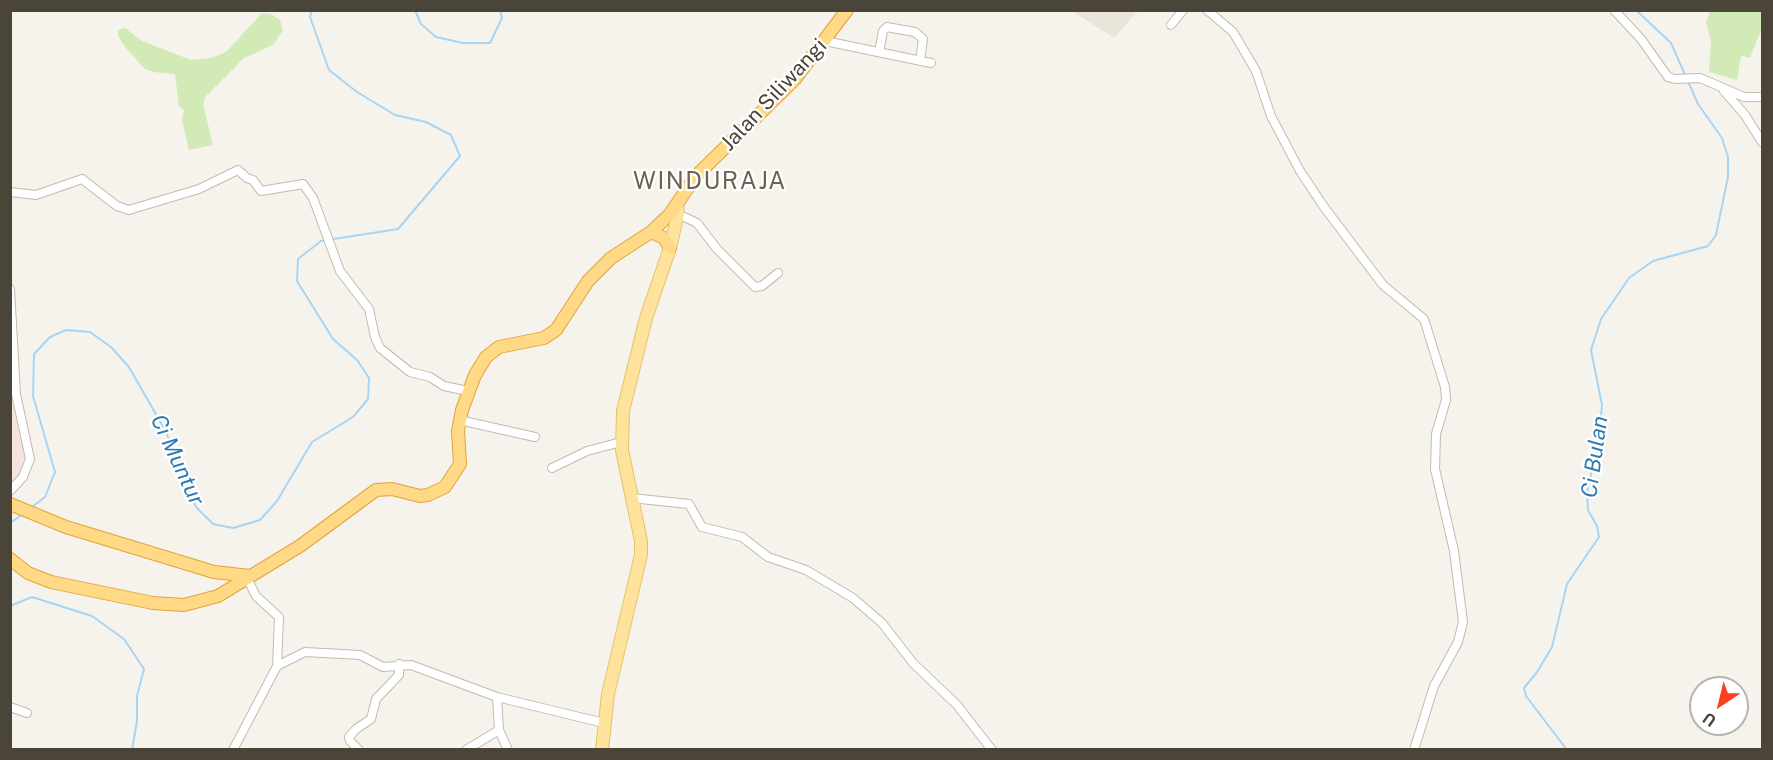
<!DOCTYPE html>
<style>
body{margin:0}
#map{position:relative;width:1773px;height:760px;overflow:hidden;background:#f6f3ec;font-family:"Public Sans",sans-serif}
canvas{display:block}
.frame{position:absolute;inset:0;border:12px solid #4b4439;pointer-events:none}
.north{position:absolute;left:1689px;top:676px;width:60px;height:60px;box-sizing:border-box;background:#fff;border:2px solid #b7b4b0;border-radius:50%;rotate:215deg;font-size:16px;font-weight:700;line-height:24px;text-align:center;color:#4b4439}
.north::after{content:'';display:block;margin:auto;width:21px;height:27px;background:#fc3f1d;clip-path:polygon(50% 0,100% 100%,50% 72%,0 100%)}
</style>
<div id="map">
<canvas width="1773" height="760"></canvas>
<div class="frame"></div>
<div class="north">U</div>
</div>
<script>
const g = document.querySelector('canvas').getContext('2d');
g.lineJoin = 'round';
function fill(path, color) {
  g.fillStyle = color;
  g.fill(path, 'evenodd');
}
function poly(rows) {
  const path = new Path2D();
  for (const r of rows) {
    path.moveTo(r[0], r[1]);
    for (let i = 2; i < r.length; i += 2) path.lineTo(r[i], r[i + 1]);
  }
  return path;
}
function stroke(path, color, width, dash) {
  g.strokeStyle = color;
  g.lineWidth = width;
  g.lineCap = dash ? 'butt' : 'round';
  g.setLineDash(dash || []);
  g.stroke(path);
}
function label(font, color, halo, rows, align = 'center') {
  g.font = font + ' "Public Sans",sans-serif';
  g.lineWidth = 4.5;
  g.setLineDash([]);
  g.textBaseline = 'middle';
  g.strokeStyle = halo;
  g.fillStyle = color;
  for (const [text, x, y, turn = 0] of rows) {
    g.save();
    g.translate(x, y);
    g.rotate((+turn || 0) * Math.PI / 180);
    g.textAlign = isNaN(turn) ? turn : align;
    if (halo) g.strokeText(text, 0, 0);
    g.fillText(text, 0, 0);
    g.restore();
  }
}
fill(poly([
 [1072,11,1138,10,1138,11,1114,38]
]), '#eae5da');
fill(poly([
 [10,374,27,457,20,477,10,486]
]), '#f6e3e0');
fill(poly([
 [1710,11,1761,11,1762,27,1750,58,1741,56,1737,80,1709,72,1711,41,1706,22],
 [262,13,271,14,280,20,283,30,273,45,244,58,206,96,203,104,213,145,189,150,182,120,184,110,179,107,175,74,153,72,145,69,126,48,118,36,118,30,125,28,142,41,191,60,211,58,226,52]
]), '#d2eab5');
stroke(poly([
 [415,10,421,24,436,37,463,43,490,43,502,18,500,10],
 [32,507,45,497,55,472,33,396,34,354,50,337,66,330,90,332,111,347,129,367,166,432,196,507,213,524,233,528,260,520,277,501,312,442,353,417,368,399,369,378,357,360,333,339,297,281,298,259,321,241,398,229,460,156,451,135,426,122,395,115,357,92,329,70,310,17,312,10],
 [10,523,23,514],
 [10,606,32,597,92,616,124,639,144,669,137,696,137,721,132,750],
 [1567,750,1526,696,1524,688,1537,672,1552,647,1567,584,1599,537,1597,526,1588,510,1587,492,1599,439,1602,405,1591,350,1601,319,1629,278,1653,261,1708,246,1716,235,1728,177,1728,157,1722,138,1698,104,1671,43,1636,10]
]), '#a9d4f2', 2);
const minor = poly([
 [1207,10,1233,32,1256,71,1271,116,1300,171,1324,207,1383,285,1424,319,1445,387,1446,400,1436,434,1435,469,1454,551,1463,622,1458,642,1434,686,1414,750],
 [1614,10,1641,39,1668,77,1675,79,1700,78,1744,97,1762,97],
 [1171,25,1183,10],
 [825,41,931,63],
 [879,52,883,31,887,27,915,32,923,39,920,61],
 [1724,91,1745,115,1762,142],
 [10,192,36,195,82,179,117,206,129,210,199,189,238,170,247,178,253,180,261,191,303,184,313,198,340,271,369,309,375,337,380,348,410,372,430,377,444,386,468,391],
 [678,214,697,223,717,249,755,287,762,286,778,273],
 [10,289,16,394,30,459,23,477,10,491],
 [459,420,535,437],
 [552,468,587,451,621,442],
 [631,498,689,504,702,527,742,537,768,557,806,570,853,598,882,623,913,663,957,705,992,750],
 [247,578,256,596,279,617,277,666,305,652,360,655,383,667,411,665,497,697,604,723],
 [497,697,499,730,508,750],
 [10,707,27,713],
 [233,750,277,666],
 [359,750,350,741,349,737,356,729,371,719,376,699,399,675,399,664],
 [466,750,499,730]
]);
const primary = poly([
 [602,750,608,694,641,555,641,541,622,450,623,411,646,318,670,248,678,214,677,205]
]);
const trunk = poly([
 [651,232,664,238,670,248],
 [10,504,66,527,214,572,250,576],
 [10,559,28,573,51,582,153,603,184,605,218,596,300,546,376,490,392,489,420,496,428,495,445,487,460,464,458,431,462,410,475,375,486,357,499,347,544,338,556,330,588,281,611,258,651,232,670,214,696,176,795,79,847,10]
]);
stroke(minor, '#c2bbae', 10);
stroke(primary, '#e6c16a', 14);
stroke(trunk, '#e0a43c', 14);
stroke(minor, '#fff', 8);
stroke(primary, '#ffe39c', 12);
stroke(trunk, '#ffd985', 12);
label('21px', '#4b4439', '#fff', [
 ["Jalan Siliwangi",774,95,-47]
]);
label('italic 22px', '#2e7ab2', '#fff', [
 ["Ci Bulan",1595,457,-82],
 ["Ci Muntur",177,460,65]
]);
g.letterSpacing = '1.5px';
label('24px', '#6e6250', '#fff', [
 ["WINDURAJA",710,182]
]);
g.letterSpacing = '0px';
</script>
